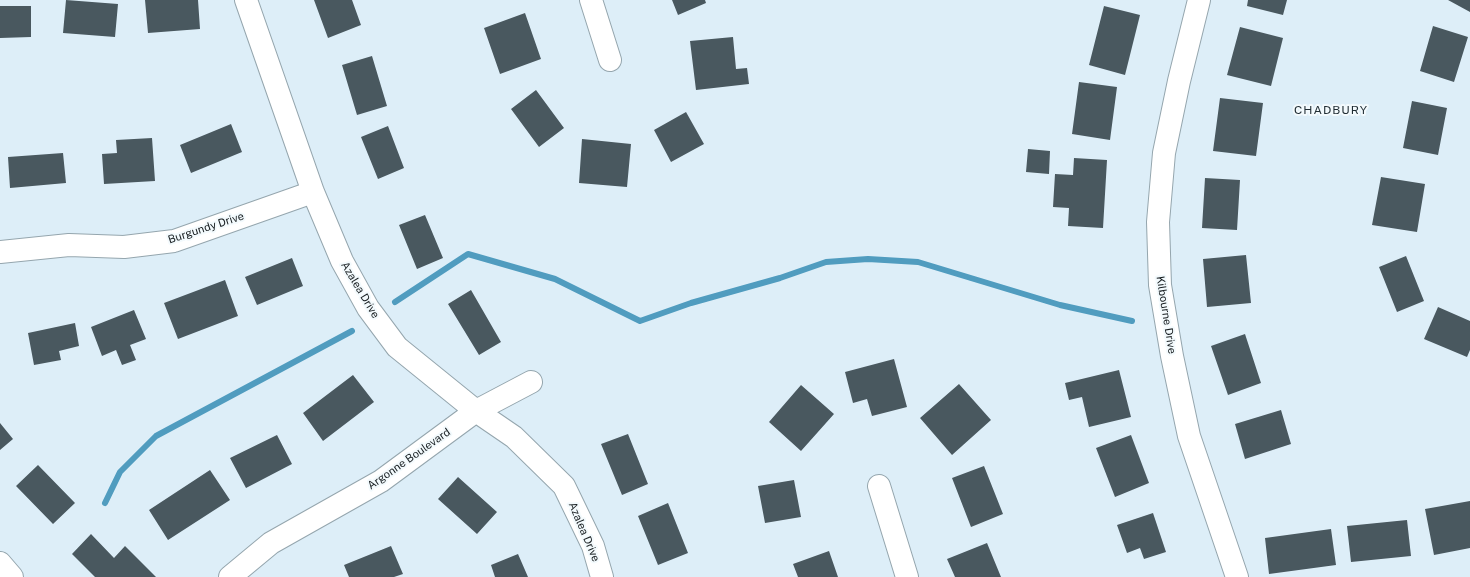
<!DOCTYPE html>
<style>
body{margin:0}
canvas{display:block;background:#ddeef8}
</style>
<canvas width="1470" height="577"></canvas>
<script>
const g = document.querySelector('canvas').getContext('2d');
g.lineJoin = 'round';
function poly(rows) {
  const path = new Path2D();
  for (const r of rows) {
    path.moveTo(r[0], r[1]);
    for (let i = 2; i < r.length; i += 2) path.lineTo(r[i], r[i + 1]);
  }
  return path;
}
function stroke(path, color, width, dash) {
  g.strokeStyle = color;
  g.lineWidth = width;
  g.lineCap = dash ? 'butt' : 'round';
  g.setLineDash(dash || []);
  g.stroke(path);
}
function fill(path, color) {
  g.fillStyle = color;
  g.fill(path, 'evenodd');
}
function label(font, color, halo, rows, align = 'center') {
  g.font = font + ' "Public Sans",sans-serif';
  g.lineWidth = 4;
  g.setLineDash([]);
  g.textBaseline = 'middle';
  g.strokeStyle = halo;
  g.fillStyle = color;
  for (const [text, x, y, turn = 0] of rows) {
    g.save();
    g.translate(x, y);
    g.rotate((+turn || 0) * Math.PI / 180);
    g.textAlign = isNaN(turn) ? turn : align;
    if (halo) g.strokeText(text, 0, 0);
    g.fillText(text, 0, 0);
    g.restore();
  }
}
stroke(poly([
 [395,302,468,254,555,279,640,321,691,303,780,278,826,262,868,259,918,262,1060,305,1132,321],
 [105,503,120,472,156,436,352,331]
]), '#509cbf', 6);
fill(poly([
 [66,0,118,4,115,37,63,33],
 [145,0,198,0,200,29,148,33],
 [314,0,352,0,361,25,328,38],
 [672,0,705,0,706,3,678,15],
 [1248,0,1287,0,1283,15,1247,6],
 [1448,0,1470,0,1470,12],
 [0,6,31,6,31,37,0,38],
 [1104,6,1140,15,1125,75,1089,65],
 [525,13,541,59,500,74,484,28],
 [1433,26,1468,37,1454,82,1420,71],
 [1240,27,1283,38,1271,86,1227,75],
 [733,37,736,69,747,68,749,84,696,90,690,41],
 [372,56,387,106,357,115,342,65],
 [1079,82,1117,87,1110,140,1072,134],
 [536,90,564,128,539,147,511,109],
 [1220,98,1263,103,1256,156,1213,151],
 [1412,101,1447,108,1438,155,1403,148],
 [686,112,704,144,671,162,654,130],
 [231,124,242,152,191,173,180,145],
 [388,126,404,168,378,179,361,137],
 [152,138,155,181,104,184,102,154,117,153,116,140],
 [582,139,631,144,627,187,579,183],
 [1028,149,1050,151,1049,174,1026,172],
 [63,153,66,183,10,188,8,157],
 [1074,158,1107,160,1103,228,1068,226,1069,208,1053,207,1055,174,1073,175],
 [1381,177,1425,184,1417,232,1372,225],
 [1205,178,1240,180,1237,230,1202,228],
 [425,215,443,258,417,269,399,225],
 [1246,255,1251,303,1207,307,1203,259],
 [1406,256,1424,301,1397,312,1379,267],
 [292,258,303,286,257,305,245,277],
 [225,280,238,316,178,339,164,303],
 [471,290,501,342,479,355,448,304],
 [1438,307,1470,321,1470,350,1467,357,1424,339],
 [134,310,146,339,130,345,136,360,122,365,116,350,102,356,91,327],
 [75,323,79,346,59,351,61,360,34,365,28,333],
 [1245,334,1261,383,1228,395,1211,346],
 [894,359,907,407,872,416,867,399,853,403,845,372],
 [1119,370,1131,417,1089,427,1082,397,1069,400,1065,383],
 [353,375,374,402,323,441,303,413],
 [959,384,991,420,952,455,920,418],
 [801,385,834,414,801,451,769,422],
 [1281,410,1291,444,1245,459,1235,424],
 [0,423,13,439,0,450],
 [628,434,648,484,622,495,601,444],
 [277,435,292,464,246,488,230,458],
 [1131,435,1149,483,1115,497,1096,448],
 [38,465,75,503,53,524,16,486],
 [984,466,1003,514,971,527,952,478],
 [210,470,230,500,168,540,149,510],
 [458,477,497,512,477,534,438,499],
 [794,480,801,517,765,523,758,486],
 [1470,501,1470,548,1434,555,1425,509],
 [668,503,688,553,658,565,638,516],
 [1153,513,1166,552,1144,559,1140,548,1127,553,1117,525],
 [1407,520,1411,556,1351,562,1347,526],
 [1331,529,1336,565,1269,574,1265,538],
 [91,534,114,558,125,546,156,577,95,577,72,554],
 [987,543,1001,577,955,577,947,559],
 [391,546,403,574,394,577,349,577,344,565],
 [829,551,838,577,798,577,793,564],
 [518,554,528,577,495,577,491,565]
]), '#49585f');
const minor = poly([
 [246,0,313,192,342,261,368,308,397,347,476,411,514,437,564,486,593,546,602,577],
 [591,0,610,60],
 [1199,0,1179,81,1164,153,1158,222,1160,285,1172,356,1189,436,1237,577],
 [0,252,69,245,124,247,174,241,313,192],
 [879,486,907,577],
 [0,563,12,577],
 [230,577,271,543,381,481,476,411,531,382]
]);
stroke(minor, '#95a6ae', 24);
stroke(minor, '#fff', 22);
label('11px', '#161c1f', '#f3fafd', [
 ["Burgundy Drive",206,228,-18],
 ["Azalea Drive",360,290,59],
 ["Kilbourne Drive",1166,315,81],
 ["Argonne Boulevard",409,459,-35],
 ["Azalea Drive",584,532,67]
]);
g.letterSpacing = '1px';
label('12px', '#1f2c33', '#f3fafd', [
 ["CHADBURY",1331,110]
]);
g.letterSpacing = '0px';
</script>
